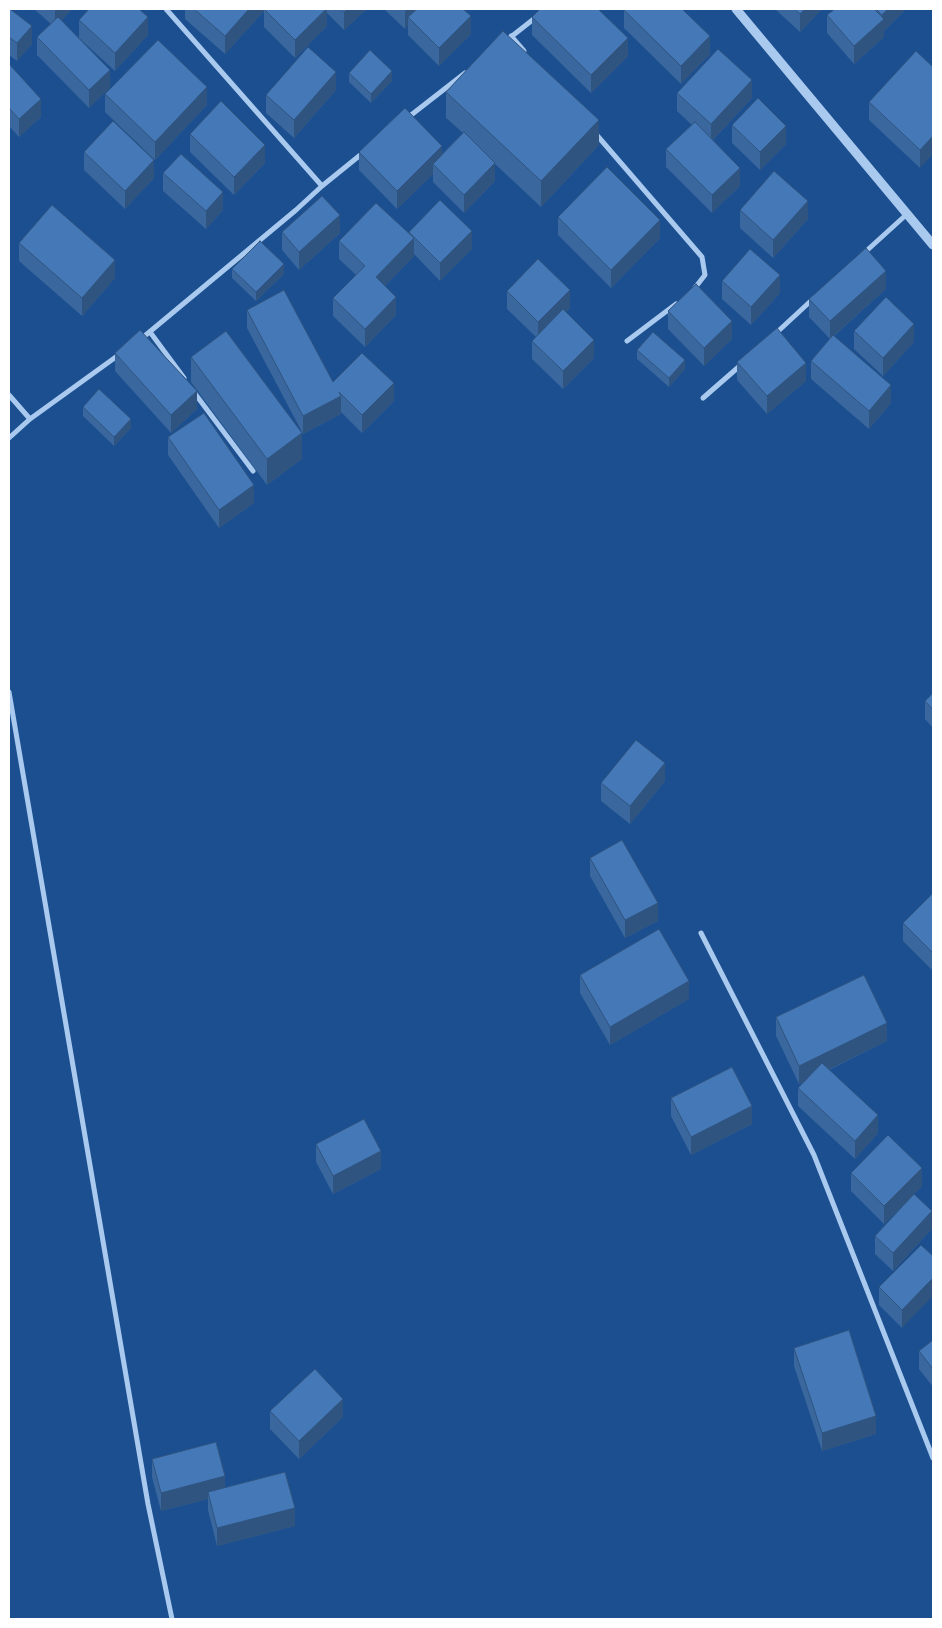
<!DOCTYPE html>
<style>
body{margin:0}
#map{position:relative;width:942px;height:1628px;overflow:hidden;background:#1b4f8f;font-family:Helvetica,sans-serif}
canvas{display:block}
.frame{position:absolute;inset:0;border:10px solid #fff;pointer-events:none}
</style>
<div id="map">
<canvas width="942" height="1628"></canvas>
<div class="frame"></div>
</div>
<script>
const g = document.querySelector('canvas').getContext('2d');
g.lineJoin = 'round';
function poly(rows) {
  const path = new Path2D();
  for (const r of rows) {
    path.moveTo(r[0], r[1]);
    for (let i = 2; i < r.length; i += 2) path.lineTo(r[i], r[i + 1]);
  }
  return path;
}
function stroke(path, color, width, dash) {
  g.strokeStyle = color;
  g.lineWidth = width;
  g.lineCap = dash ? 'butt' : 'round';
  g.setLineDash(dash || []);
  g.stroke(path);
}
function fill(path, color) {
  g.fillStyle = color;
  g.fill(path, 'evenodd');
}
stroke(poly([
 [166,9,322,186],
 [511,36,524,51],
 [507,40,535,18],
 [406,119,465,73],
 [595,133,702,257,705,275,694,289],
 [863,254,907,214],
 [150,332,184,378],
 [774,335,814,298],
 [141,339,296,210,322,186,364,152],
 [627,341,676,304],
 [193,391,253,471],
 [9,395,30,419],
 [703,398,742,364],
 [9,438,30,419,120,354],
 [9,692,148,1504,172,1619],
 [701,933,814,1155,933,1458]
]), '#a9c9ee', 5);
stroke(poly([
 [736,9,933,245]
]), '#a9c9ee', 9);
fill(poly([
 [9,9,32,44,17,61,9,55],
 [34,9,72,9,62,20,110,88,89,108,37,55,37,37,51,24],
 [185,9,367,9,344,30,327,13,327,26,295,58,264,27,264,11,225,54,185,19],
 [384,9,463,9,471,34,439,66,408,35,408,25,405,29],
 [775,9,822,9,800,32],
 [835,9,906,9,884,31,884,37,854,64,827,33,827,15],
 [624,10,710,54,681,84,624,28],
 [532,17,628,56,591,93,532,35],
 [79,20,148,35,115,71,79,38],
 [9,64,41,117,19,137,9,126],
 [933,67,920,168,869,120,869,102],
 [349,73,392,81,371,103,349,82],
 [336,90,294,138,266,113,266,95],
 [446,92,599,145,541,207,495,164,495,181,464,213,433,182,433,174,397,209,359,170,359,152,442,154,463,133,446,118],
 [677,93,752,98,713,140,740,186,712,213,666,167,666,149,692,125,677,111],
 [105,94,207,105,155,160,105,112],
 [732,125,786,144,760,170,732,143],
 [190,134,265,163,234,195,190,152],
 [84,152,154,178,125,209,84,170],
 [163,173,223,210,206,229,163,191],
 [740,210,808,219,773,258,740,228],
 [558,217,660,238,611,288,558,235],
 [282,232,340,233,299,270,282,250],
 [409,232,472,249,440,281,414,254,414,256,385,286,396,315,365,347,333,316,333,298,356,275,339,259,339,241,409,234],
 [19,243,115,278,82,316,19,261],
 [232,269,284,274,256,301,232,278],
 [722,281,780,293,751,325,722,299],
 [886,289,834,336,891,403,869,429,811,379,811,361,830,339,809,317,809,299],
 [507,291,570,308,566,312,594,358,563,389,532,359,532,341,536,337,507,309],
 [247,310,333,382,394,401,362,433,341,412,341,414,303,434,247,328],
 [668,311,732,339,704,366,668,329],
 [854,331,914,342,883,376,854,349],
 [637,350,685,369,669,387,637,359],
 [115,353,197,409,171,433,115,371],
 [191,357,302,459,267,485,191,382],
 [737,362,806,381,767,414,737,380],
 [83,407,131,428,114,446,83,416],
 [168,437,254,503,219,528,168,455],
 [933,693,933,728,925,719,925,701],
 [665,781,630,824,601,801,601,783],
 [590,858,658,921,625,938,590,876],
 [933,893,933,971,903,941,903,923],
 [580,975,689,999,610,1045,580,993],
 [776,1017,887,1041,829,1070,878,1133,855,1159,798,1106,798,1088,804,1082,799,1084,776,1036],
 [671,1098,752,1124,691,1155,671,1116],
 [316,1144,381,1169,333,1194,316,1162],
 [851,1173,922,1186,914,1194,932,1229,893,1271,875,1254,875,1236,910,1198,884,1224,851,1191],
 [933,1256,902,1328,879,1305,879,1287],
 [933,1340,933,1387,919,1369,919,1351],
 [794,1348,876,1434,822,1451,794,1366],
 [270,1411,343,1417,299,1459,270,1429],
 [152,1459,225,1487,295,1526,217,1546,208,1510,208,1499,161,1511,152,1477]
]), '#3a679d');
fill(poly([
 [56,9,72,9,55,28,55,10],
 [249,9,265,9,264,9,264,11,225,54,225,36],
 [327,9,327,26,295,58,295,40],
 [348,9,367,9,344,30,344,12],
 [407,9,424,9,408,17,408,25,405,29,405,11],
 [805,9,822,9,800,32,800,14],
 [888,9,906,9,884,31,884,37,854,64,854,46,882,21,882,15],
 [471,16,471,34,439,66,439,48],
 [148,17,148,35,115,71,115,53],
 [32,26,32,44,17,61,17,43],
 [710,36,710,54,681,84,681,66],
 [628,38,628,56,591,93,591,75],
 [110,70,110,88,89,108,89,90],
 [392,71,392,81,371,103,371,94],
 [336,72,336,90,294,138,294,120],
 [752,80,752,98,711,142,711,124],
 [207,87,207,105,155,160,155,142],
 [41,99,41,117,19,137,19,119],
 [599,120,599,145,541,207,541,181],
 [786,126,786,144,760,170,760,152],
 [10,131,10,149,9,151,9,133],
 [933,136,933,154,920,168,920,150],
 [265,145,265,163,234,195,234,177],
 [442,146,442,164,433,164,433,174,397,209,397,191],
 [154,160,154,178,125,209,125,191],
 [495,163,495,181,464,213,464,195],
 [740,168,740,186,712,213,712,195],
 [223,192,223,210,206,229,206,211],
 [808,201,808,219,773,258,773,240],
 [340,215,340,233,299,270,299,252],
 [660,220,660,238,611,288,611,270],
 [472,231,472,249,440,281,440,263],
 [414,238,414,256,376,295,376,277],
 [115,260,115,278,82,316,82,298],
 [284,264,284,274,256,301,256,292],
 [886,271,886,289,830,339,830,321],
 [780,275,780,293,751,325,751,307],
 [570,290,570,308,538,340,538,322],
 [396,297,396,315,365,347,365,329],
 [732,321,732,339,704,366,704,348],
 [914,324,914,342,883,376,883,358],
 [594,340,594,358,563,389,563,371],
 [685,360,685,369,669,387,669,378],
 [806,363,806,381,767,414,767,396],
 [394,383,394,401,362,433,362,415],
 [891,385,891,403,869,429,869,411],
 [197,391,197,409,171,433,171,415],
 [341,396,341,414,303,434,303,416],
 [131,419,131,428,114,446,114,437],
 [302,433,302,459,267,485,267,459],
 [254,485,254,503,219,528,219,510],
 [665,763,665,781,630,824,630,806],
 [658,903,658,921,625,938,625,920],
 [689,981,689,999,610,1045,610,1027],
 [887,1023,887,1041,799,1084,799,1066],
 [752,1106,752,1124,691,1155,691,1137],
 [878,1115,878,1133,855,1159,855,1141],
 [381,1151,381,1169,333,1194,333,1176],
 [922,1168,922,1186,884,1224,884,1206],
 [932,1211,932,1229,893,1271,893,1253],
 [933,1278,933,1296,902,1328,902,1310],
 [343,1399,343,1417,299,1459,299,1441],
 [876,1416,876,1434,822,1451,822,1433],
 [225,1476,225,1494,208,1492,208,1499,161,1511,161,1493],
 [295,1508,295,1526,217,1546,217,1528]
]), '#305480');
const building = poly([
 [9,9,10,9,32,26,17,43,9,37,9,9],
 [89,9,139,9,148,17,115,53,79,20,89,9],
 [194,9,249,9,225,36,194,9],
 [264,9,326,9,295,40,264,9],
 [340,9,348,9,344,12,340,9],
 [417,9,463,9,471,16,439,48,408,17,417,9],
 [540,9,598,9,628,38,591,75,532,17,540,9],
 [625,9,682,9,710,36,681,66,624,10,625,9],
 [794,9,805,9,800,14,794,9],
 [835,9,874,9,884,19,854,46,827,15,835,9],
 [876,9,888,9,882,15,876,9],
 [58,17,110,70,89,90,37,37,58,17],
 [503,31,599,120,541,181,446,92,503,31],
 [158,40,207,87,155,142,105,94,158,40],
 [308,47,336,72,294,120,266,95,308,47],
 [718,49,752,80,711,124,677,93,718,49],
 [370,50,392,71,371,94,349,73,370,50],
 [916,51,933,67,933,136,920,150,869,102,916,51],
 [9,64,41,99,19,119,9,108,9,64],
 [758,98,786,126,760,152,732,125,758,98],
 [221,101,265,145,234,177,190,134,221,101],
 [405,108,442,146,397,191,359,152,405,108],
 [113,121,154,160,125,191,84,152,113,121],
 [695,122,740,168,712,195,666,149,695,122],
 [464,132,495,163,464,195,433,164,464,132],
 [181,154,223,192,206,211,163,173,181,154],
 [607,167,660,220,611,270,558,217,607,167],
 [774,171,808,201,773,240,740,210,774,171],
 [322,196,340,215,299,252,282,232,322,196],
 [440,200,472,231,440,263,409,232,440,200],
 [376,203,414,238,376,277,396,297,365,329,333,298,365,266,339,241,376,203],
 [52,205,115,260,82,298,19,243,52,205],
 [260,241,284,264,256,292,232,269,260,241],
 [866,248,886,271,830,321,809,299,866,248],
 [750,249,780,275,751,307,722,281,750,249],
 [538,259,570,290,538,322,507,291,538,259],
 [696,284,732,321,704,348,668,311,696,284],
 [284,290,333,382,362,353,394,383,362,415,339,392,341,396,303,416,247,310,284,290],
 [886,297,914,324,883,358,854,331,886,297],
 [563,309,594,340,563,371,532,341,563,309],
 [777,328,806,363,767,396,737,362,777,328],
 [140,330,197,391,171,415,115,353,140,330],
 [226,331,302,433,267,459,191,357,226,331],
 [653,332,685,360,669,378,637,350,653,332],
 [833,335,891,385,869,411,811,361,833,335],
 [99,389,131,419,114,437,83,407,99,389],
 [204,413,254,485,219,510,168,437,204,413],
 [933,693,933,710,925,701,933,693],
 [636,740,665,763,630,806,601,783,636,740],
 [622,840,658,903,625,920,590,858,622,840],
 [933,893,933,953,903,923,933,893],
 [659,929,689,981,610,1027,580,975,659,929],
 [864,975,887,1023,799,1066,776,1017,864,975],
 [822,1063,878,1115,855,1141,798,1088,822,1063],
 [732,1067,752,1106,691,1137,671,1098,732,1067],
 [364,1119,381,1151,333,1176,316,1144,364,1119],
 [888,1135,922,1168,884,1206,851,1173,888,1135],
 [914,1194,932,1211,893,1253,875,1236,914,1194],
 [921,1245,933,1256,933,1278,902,1310,879,1287,921,1245],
 [849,1330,876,1416,822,1433,794,1348,849,1330],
 [933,1340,933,1369,919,1351,933,1340],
 [315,1369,343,1399,299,1441,270,1411,315,1369],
 [216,1442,225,1476,161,1493,152,1459,216,1442],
 [285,1472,295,1508,217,1528,208,1492,285,1472]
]);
fill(building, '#4478b7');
stroke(building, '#305480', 1);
</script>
